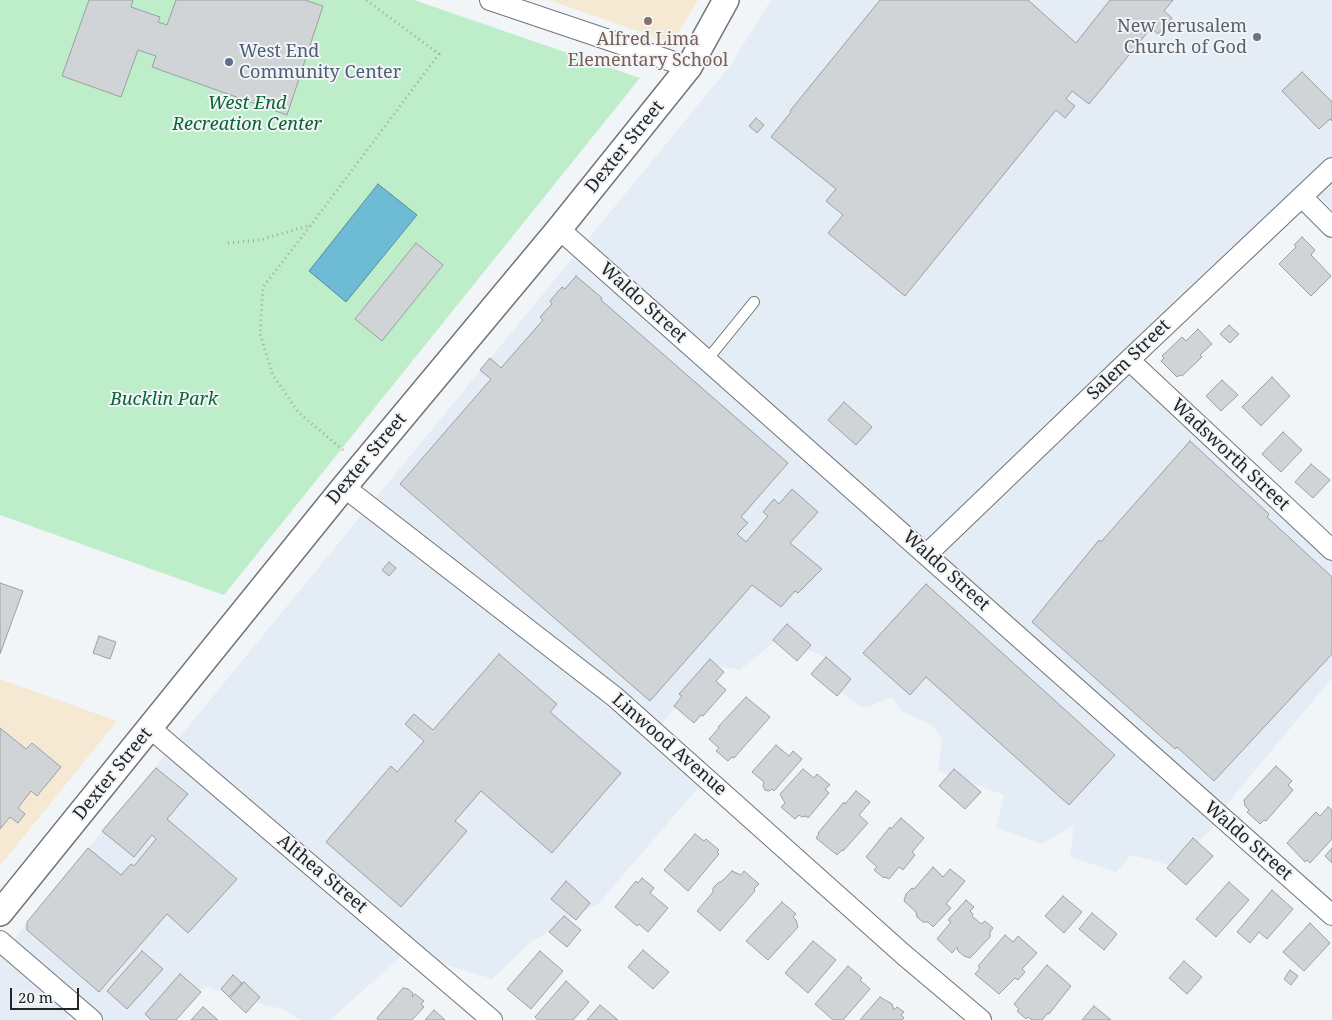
<!DOCTYPE html>
<style>
body{margin:0}
#map{position:relative;width:1332px;height:1020px;overflow:hidden;background:#f2f5f7;font-family:"Noto Serif",serif}
canvas{display:block}
.scale{position:absolute;left:10px;top:988px;width:69px;height:22px;box-sizing:border-box;border:2px solid #232425;border-top:0;padding-left:6px;font-size:15px;line-height:18px;white-space:nowrap;color:#232425;-webkit-text-stroke:4px #f2f5f7;paint-order:stroke}
</style>
<div id="map">
<canvas width="1332" height="1020"></canvas>
<div class="scale">20 m</div>
</div>
<script>
const g = document.querySelector('canvas').getContext('2d');
g.lineJoin = 'round';
function fill(path, color) {
  g.fillStyle = color;
  g.fill(path, 'evenodd');
}
function poly(rows) {
  const path = new Path2D();
  for (const r of rows) {
    path.moveTo(r[0], r[1]);
    for (let i = 2; i < r.length; i += 2) path.lineTo(r[i], r[i + 1]);
  }
  return path;
}
function stroke(path, color, width, dash) {
  g.strokeStyle = color;
  g.lineWidth = width;
  g.lineCap = dash ? 'butt' : 'round';
  g.setLineDash(dash || []);
  g.stroke(path);
}
function label(font, color, halo, rows, align = 'center') {
  g.font = font + ' "Noto Serif",serif';
  g.lineWidth = 4;
  g.setLineDash([]);
  g.textBaseline = 'middle';
  g.strokeStyle = halo;
  g.fillStyle = color;
  for (const [text, x, y, turn = 0] of rows) {
    g.save();
    g.translate(x, y);
    g.rotate((+turn || 0) * Math.PI / 180);
    g.textAlign = isNaN(turn) ? turn : align;
    if (halo) g.strokeText(text, 0, 0);
    g.fillText(text, 0, 0);
    g.restore();
  }
}
fill(poly([
 [771,0,1332,0,1332,209,1307,185,1128,355,1332,541,1332,678,1227,804,1225,816,1174,866,1131,855,1116,872,1070,857,1074,825,1042,844,996,828,1004,795,938,771,942,740,932,725,901,711,893,697,867,707,859,706,830,684,827,658,779,638,740,670,712,665,656,730,703,782,599,903,532,941,492,979,406,952,330,1020,301,1020,282,1009,257,1003,244,982,241,998,207,987,195,991,169,1020,97,1020,73,1010,66,1020,0,1020,0,956,730,66]
]), '#e4ecf5');
fill(poly([
 [549,0,698,0,672,43],
 [0,679,117,721,0,866]
]), '#f5e9d4');
fill(poly([
 [0,0,414,0,640,78,224,595,0,515]
]), '#beedc9');
const water = poly([
 [378,184,417,215,346,302,309,271,378,184]
]);
fill(water, '#6dbbd4');
stroke(water, '#578ea0', 1);
const building = poly([
 [89,0,133,0,131,7,160,17,158,22,167,25,176,0,305,0,323,6,287,115,152,67,156,56,138,50,121,97,62,76,89,0],
 [880,0,1028,0,1076,43,1110,0,1173,0,1164,11,1172,18,1158,34,1151,28,1089,104,1072,91,1066,99,1075,106,1065,118,1056,110,905,296,828,233,843,215,826,201,836,189,771,137,791,112,790,111,880,0],
 [1302,72,1332,102,1332,121,1330,119,1319,129,1282,91,1302,72],
 [756,118,764,125,757,133,749,126,756,118],
 [1302,237,1315,250,1311,255,1331,276,1311,296,1279,264,1296,247,1294,245,1302,237],
 [416,243,443,265,382,341,355,319,416,243],
 [576,276,602,298,601,300,788,463,741,517,748,523,737,534,746,542,768,516,763,512,774,499,779,504,792,489,818,512,790,543,822,569,798,593,795,591,781,607,752,585,650,701,400,484,491,379,480,370,490,358,501,368,543,320,540,317,552,304,550,301,562,287,565,289,576,276],
 [1229,325,1239,334,1230,343,1220,334,1229,325],
 [1198,329,1212,344,1200,355,1202,357,1182,376,1180,375,1177,377,1161,361,1164,358,1162,356,1182,337,1186,341,1198,329],
 [1272,377,1290,396,1261,426,1242,407,1272,377],
 [1222,380,1238,395,1221,411,1206,396,1222,380],
 [844,402,872,427,856,445,828,420,844,402],
 [1283,432,1302,450,1281,472,1262,454,1283,432],
 [1190,441,1269,514,1267,517,1332,577,1332,654,1214,781,1177,747,1175,749,1032,622,1099,540,1101,542,1190,441],
 [1311,464,1330,480,1313,498,1295,482,1311,464],
 [389,562,396,568,389,576,382,570,389,562],
 [0,583,23,591,0,654,0,583],
 [926,584,1115,755,1069,805,926,677,910,695,863,653,926,584],
 [787,624,811,645,797,661,773,640,787,624],
 [99,636,116,642,110,659,93,653,99,636],
 [499,654,557,704,550,712,621,773,552,853,481,791,455,821,467,831,401,907,326,842,391,766,397,772,424,741,405,724,414,714,433,730,499,654],
 [826,657,851,679,837,696,811,674,826,657],
 [710,659,724,672,716,681,726,690,703,716,701,715,694,723,674,706,682,696,679,694,710,659],
 [746,697,770,717,734,758,732,757,728,761,716,751,719,748,709,739,719,728,718,727,746,697],
 [0,728,26,749,32,743,61,767,37,796,31,791,18,808,25,814,18,823,10,817,0,829,0,728],
 [776,745,789,756,793,751,802,759,774,791,772,789,769,791,765,790,763,786,764,782,752,772,776,745],
 [1276,766,1292,781,1288,785,1293,790,1266,821,1264,820,1260,824,1247,812,1249,810,1245,806,1244,800,1276,766],
 [156,768,188,794,167,819,237,879,188,933,167,914,99,992,27,930,27,922,88,848,121,875,131,864,134,866,156,839,152,835,134,857,102,831,156,768],
 [803,769,814,778,817,774,830,785,825,789,829,793,808,818,806,816,802,817,799,815,795,819,781,807,785,803,780,794,803,769],
 [954,769,981,792,965,809,939,786,954,769],
 [856,791,870,802,859,815,868,823,843,851,842,850,837,855,816,838,819,834,818,833,844,802,845,804,856,791],
 [1328,807,1332,810,1332,839,1310,863,1307,860,1305,862,1287,843,1316,812,1320,816,1328,807],
 [901,818,924,838,912,852,915,855,903,870,899,867,889,879,885,877,884,878,874,870,877,867,866,857,890,827,891,829,901,818],
 [695,834,704,841,706,839,719,850,717,852,719,854,688,891,664,870,695,834],
 [1193,838,1213,856,1186,885,1167,868,1193,838],
 [1332,848,1332,863,1325,856,1332,848],
 [933,867,943,877,950,869,965,881,946,904,951,908,933,927,928,922,923,922,917,917,916,912,904,901,906,894,912,888,914,889,933,867],
 [732,871,741,875,744,871,759,884,754,889,755,891,720,931,697,911,713,892,713,888,718,883,722,881,732,871],
 [642,878,654,888,650,893,668,908,648,932,639,924,637,926,615,907,636,881,638,883,642,878],
 [566,881,590,903,576,920,551,899,566,881],
 [1229,882,1249,900,1216,937,1196,919,1229,882],
 [1272,890,1293,909,1267,939,1259,932,1250,943,1237,932,1272,890],
 [1063,896,1082,912,1064,933,1045,916,1063,896],
 [966,900,974,907,970,911,973,914,972,916,981,924,985,921,993,928,990,932,990,937,970,958,964,956,958,951,957,947,952,953,937,939,951,922,948,920,966,900],
 [782,902,796,914,793,917,796,920,798,927,768,960,746,941,782,902],
 [1092,913,1117,934,1104,950,1079,929,1092,913],
 [564,916,581,930,567,947,549,932,564,916],
 [1310,923,1330,943,1304,971,1283,952,1310,923],
 [1005,935,1013,942,1018,936,1037,953,1022,969,1025,972,1018,980,1015,978,999,994,975,974,980,968,978,966,1005,935],
 [813,941,836,960,808,993,785,973,813,941],
 [643,950,669,972,653,989,628,967,643,950],
 [142,951,163,969,127,1009,107,991,142,951],
 [540,951,563,971,531,1009,507,989,540,951],
 [1184,961,1202,977,1187,994,1169,978,1184,961],
 [1047,965,1071,986,1049,1014,1048,1013,1042,1020,1032,1020,1028,1017,1026,1019,1017,1011,1019,1009,1014,1004,1047,965],
 [848,966,862,978,860,980,870,989,843,1020,833,1020,815,1004,848,966],
 [1290,970,1298,976,1291,985,1284,979,1290,970],
 [180,974,201,992,176,1020,151,1020,145,1014,180,974],
 [233,975,242,983,229,997,221,989,233,975],
 [566,981,589,1002,573,1020,538,1020,535,1017,566,981],
 [244,982,260,997,246,1013,230,998,244,982],
 [403,988,408,989,413,993,412,997,415,994,424,1001,421,1004,424,1007,412,1020,378,1020,377,1018,403,988],
 [880,997,892,1004,894,1010,897,1007,904,1012,901,1015,904,1018,902,1020,860,1020,880,997],
 [600,1005,618,1020,587,1020,600,1005],
 [1094,1006,1111,1020,1082,1020,1094,1006],
 [203,1007,218,1020,191,1020,203,1007],
 [434,1010,445,1020,425,1020,434,1010]
]);
fill(building, '#d1d4d7');
stroke(building, '#9d9fa2', 1);
const service = poly([
 [707,360,754,302]
]);
const minor = poly([
 [490,0,689,67],
 [1302,197,1332,227],
 [559,229,1332,915],
 [1129,360,1332,550],
 [344,487,615,697,904,955,981,1020],
 [927,554,1129,360,1332,168],
 [150,728,492,1020],
 [0,941,92,1020]
]);
const tertiary = poly([
 [0,913,344,487,559,229,689,67,726,0]
]);
stroke(service, '#727477', 12);
stroke(minor, '#727477', 22);
stroke(tertiary, '#727477', 28);
stroke(poly([
 [228,243,260,240,311,225],
 [343,450,298,412,273,375,260,334,263,287,311,225,439,54,366,0]
]), '#a4a6a8', 3, [1, 4]);
stroke(service, '#fff', 10);
stroke(minor, '#fff', 20);
stroke(tertiary, '#fff', 25);
for (const [x, y, r, color] of [
 [648,21,5,"#8d6e63"],
 [1257,37,5,"#6b7280"],
 [229,62,5,"#5c6f8a"]
]) {
  const dot = new Path2D();
  dot.arc(x, y, r, 0, 2 * Math.PI);
  g.fillStyle = color;
  g.fill(dot);
  stroke(dot, '#f2f5f7', 2);
}
label('18px', '#5b616d', '#f2f5f7', [
 ["New Jerusalem",1247,27],
 ["Church of God",1247,48]
], 'right');
label('18px', '#785e54', '#f2f5f7', [
 ["Alfred Lima",648,40],
 ["Elementary School",648,61]
]);
label('18px', '#4e5e75', '#f2f5f7', [
 ["West End",239,52],
 ["Community Center",239,73]
], 'left');
label('italic 18px', '#086633', '#f2f5f7', [
 ["West End",247,104],
 ["Recreation Center",247,125],
 ["Bucklin Park",164,400]
]);
label('18px', '#232425', '#f2f5f7', [
 ["Dexter Street",625,147,-51],
 ["Waldo Street",643,303,42],
 ["Salem Street",1129,360,-44],
 ["Wadsworth Street",1230,455,43],
 ["Dexter Street",367,459,-50],
 ["Waldo Street",946,571,42],
 ["Linwood Avenue",669,745,41],
 ["Dexter Street",113,774,-51],
 ["Waldo Street",1248,841,41],
 ["Althea Street",322,874,40]
]);
</script>
